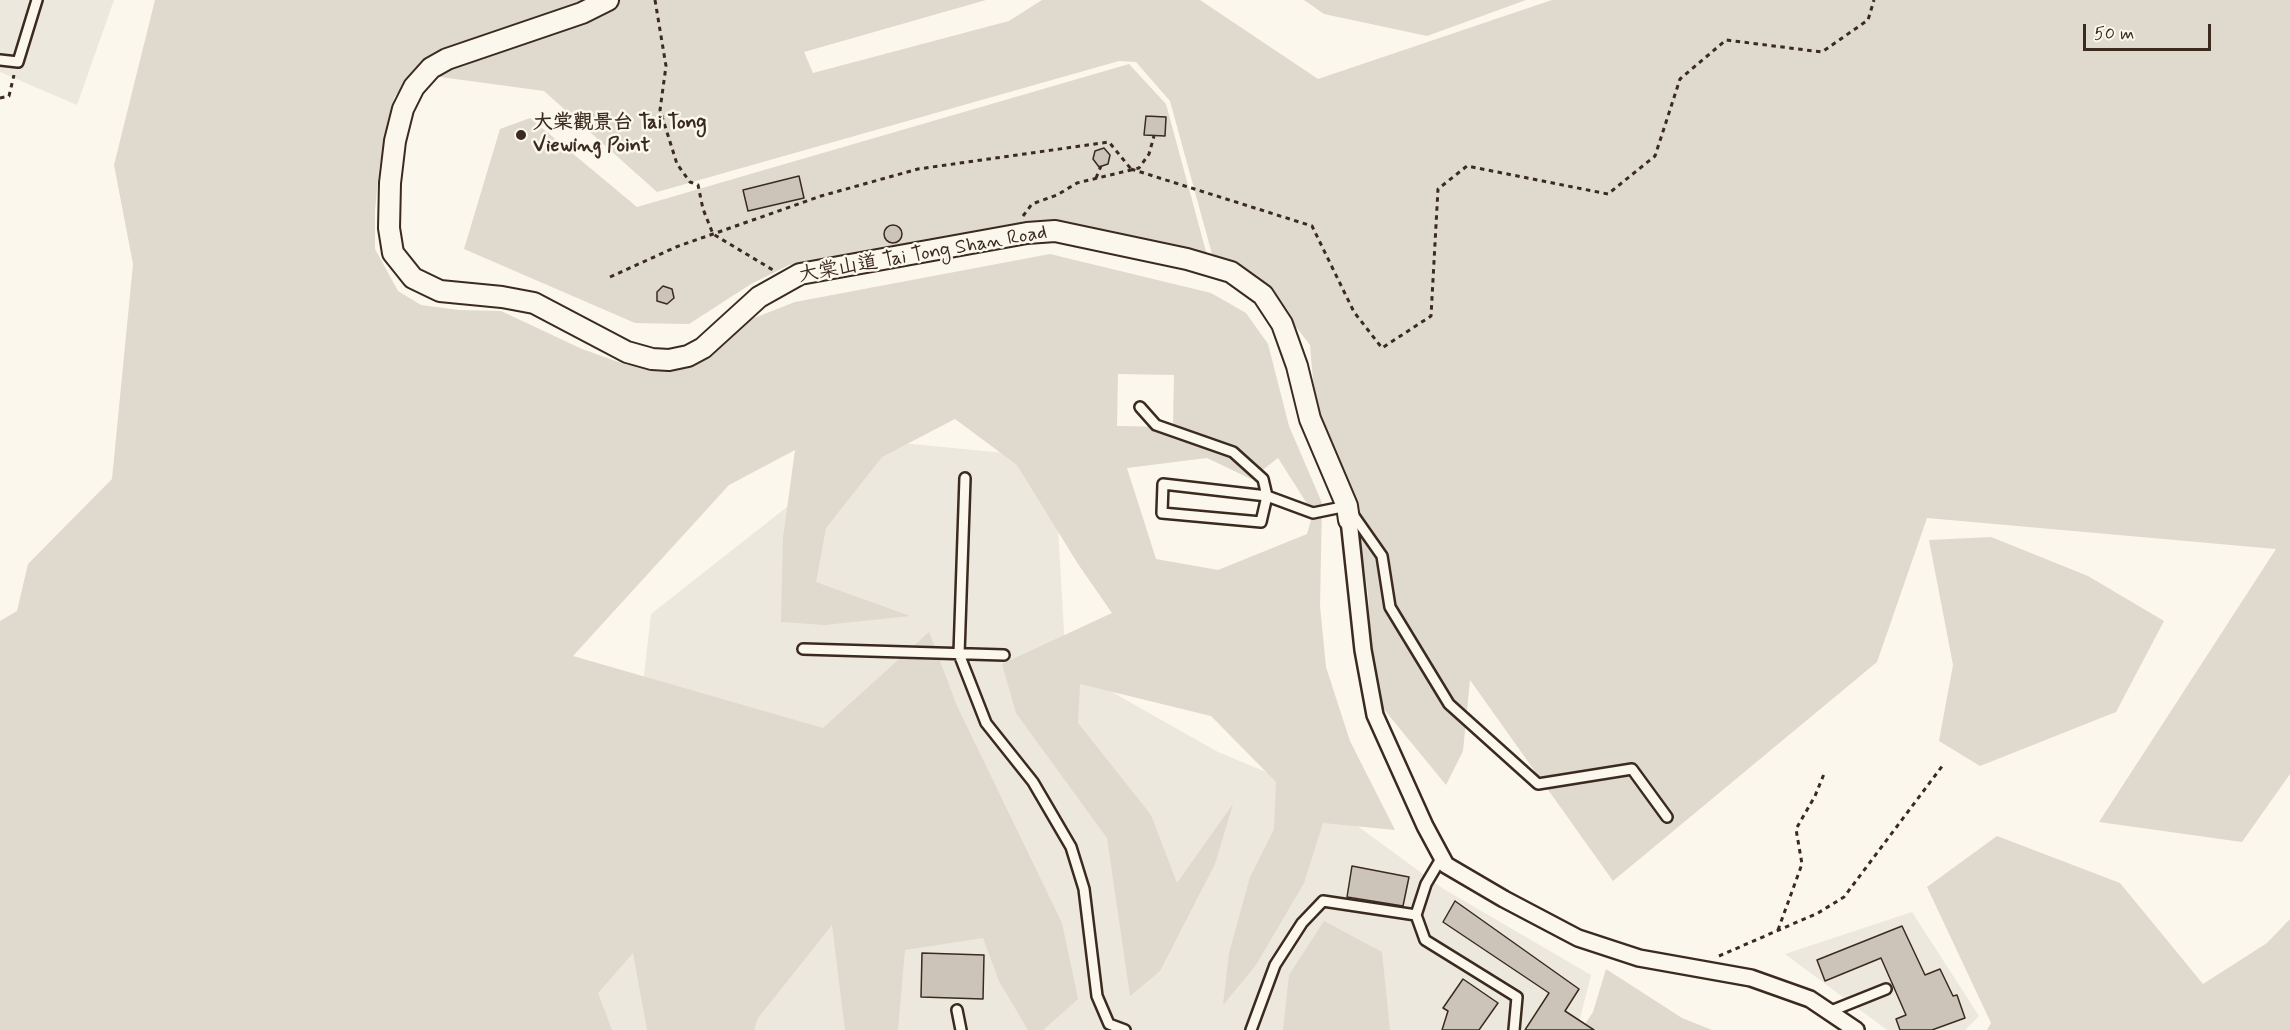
<!DOCTYPE html>
<meta charset="utf-8">
<style>
body{margin:0}
#map{position:relative;width:2290px;height:1030px;overflow:hidden;background:#fbf7ec;font-family:Mynerve,sans-serif}
canvas{display:block}
.scale{position:absolute;left:2083px;top:24px;width:128px;height:27px;box-sizing:border-box;border:3px solid #3b2a1e;border-top:0;padding-left:8px;font-size:18px;line-height:21px;white-space:nowrap;color:#3b2a1e;-webkit-text-stroke:4px #fbf7ec;paint-order:stroke}
</style>
<div id="map">
<canvas width="2290" height="1030"></canvas>
<div class="scale">50 m</div>
</div>
<script>
const g = document.querySelector('canvas').getContext('2d');
g.lineJoin = 'round';
function fill(path, color) {
  g.fillStyle = color;
  g.fill(path, 'evenodd');
}
function poly(rows) {
  const path = new Path2D();
  for (const r of rows) {
    if (r.length === 3) {
      path.moveTo(r[0] + r[2], r[1]);
      path.arc(r[0], r[1], r[2], 0, 2 * Math.PI);
      continue;
    }
    path.moveTo(r[0], r[1]);
    for (let i = 2; i < r.length; i += 2) path.lineTo(r[i], r[i + 1]);
  }
  return path;
}
function stroke(path, color, width, dash) {
  g.strokeStyle = color;
  g.lineWidth = width;
  g.lineCap = dash ? 'butt' : 'round';
  g.setLineDash(dash || []);
  g.stroke(path);
}
function label(font, color, halo, rows, align = 'center') {
  g.font = font + ' Mynerve,"LXGW WenKai TC",sans-serif';
  g.lineWidth = 5;
  g.setLineDash([]);
  g.textBaseline = 'middle';
  g.strokeStyle = halo;
  g.fillStyle = color;
  for (const [text, x, y, turn = 0] of rows) {
    g.save();
    g.translate(x, y);
    g.rotate((+turn || 0) * Math.PI / 180);
    g.textAlign = isNaN(turn) ? turn : align;
    if (halo) g.strokeText(text, 0, 0);
    g.fillText(text, 0, 0);
    g.restore();
  }
}
fill(poly([
 [0,0,114,0,77,105,0,72],
 [872,440,1054,458,1066,666,1218,752,1307,789,1442,888,1591,975,1577,1030,522,1030,637,735,651,614],
 [1912,912,1979,1016,1965,1030,1887,1030,1785,954]
]), '#ede8dd');
fill(poly([
 [155,0,986,0,804,52,813,73,1009,21,1042,0,1200,0,1318,79,1552,0,2290,0,2290,774,2242,842,2099,822,2276,549,1927,518,1877,662,1613,881,1470,680,1463,751,1446,785,1382,707,1371,644,1368,593,1354,503,1316,414,1310,345,1270,293,1242,266,1212,254,1170,101,1136,62,1119,61,657,192,544,91,411,73,394,98,379,169,375,211,375,249,398,291,421,305,459,310,501,311,582,349,627,365,675,369,713,355,749,320,795,302,1050,254,1211,293,1246,313,1268,344,1289,426,1322,503,1320,606,1326,667,1350,741,1395,830,1323,823,1304,883,1256,965,1223,1005,1229,953,1250,877,1274,829,1276,782,1211,716,1080,684,1078,723,1151,815,1177,883,1233,804,1215,864,1160,971,1130,996,1107,838,1016,713,1002,664,1112,613,1078,564,1017,465,955,419,882,457,826,528,816,582,910,616,825,625,781,622,783,538,795,450,729,485,573,656,823,728,929,632,957,706,1062,923,1078,999,1043,1030,1028,1030,999,981,983,938,905,950,898,1030,845,1030,832,925,758,1018,754,1030,647,1030,633,953,598,993,612,1030,0,1030,0,621,17,611,28,564,112,479,133,264,114,165],
 [1118,374,1174,375,1173,427,1117,426],
 [1207,458,1251,479,1278,458,1313,513,1307,534,1218,570,1156,559,1127,468],
 [1304,0,1526,0,1427,36,1324,14],
 [1129,64,1166,104,1208,259,1004,228,789,265,751,284,689,324,635,323,464,249,500,129,530,118,637,207],
 [1991,537,2088,576,2164,621,2116,712,1980,766,1939,741,1953,665,1929,540],
 [1997,836,2120,883,2203,984,2267,943,2290,919,2290,1030,1987,1030,1991,1023,1927,887],
 [1324,921,1382,952,1390,1030,1283,1030,1289,975],
 [1606,969,1682,1018,1712,1030,1581,1030,1593,1012]
]), '#dfd9ce');
const building = poly([
 [1146,116,1166,117,1165,136,1144,135,1146,116],
 [1104,148,1110,155,1108,164,1099,167,1093,159,1095,151,1104,148],
 [799,176,804,198,748,211,743,190,799,176],
 [893,234,9],
 [663,286,672,289,674,298,667,304,657,301,657,292,663,286],
 [1352,866,1409,877,1403,906,1347,897,1352,866],
 [1455,901,1579,989,1565,1011,1594,1030,1525,1030,1549,993,1443,922,1455,901],
 [1902,926,1925,975,1940,969,1953,996,1957,995,1965,1018,1932,1030,1900,1030,1896,1019,1906,1015,1881,958,1825,981,1817,960,1902,926],
 [922,953,984,955,983,999,921,997,922,953],
 [1463,979,1498,1003,1479,1030,1442,1030,1448,1011,1443,1008,1463,979]
]);
fill(building, '#ccc4b9');
stroke(building, '#3b2a1e', 1.5);
const service = poly([
 [0,60,18,62,37,0],
 [1140,407,1156,425,1233,452,1263,479,1267,496,1261,522,1162,513,1163,484,1267,496,1313,513,1347,506,1382,556,1390,607,1449,704,1538,784,1632,769,1667,817],
 [965,478,959,654,986,723,1033,782,1071,847,1084,889,1097,996,1109,1024,1125,1030],
 [803,649,1004,655],
 [1416,915,1425,940,1517,997,1514,1030],
 [957,1010,961,1030],
 [1831,1011,1886,989],
 [1251,1030,1275,965,1302,923,1323,901,1416,915,1426,884,1442,857]
]);
const pedestrian = poly([
 [1349,520,1363,650,1375,715,1425,826,1446,865,1504,899,1578,938,1639,958,1751,978,1810,999,1856,1030]
]);
const minor = poly([
 [608,0,582,13,447,59,431,68,414,87,403,109,395,141,390,183,389,228,393,253,413,278,440,291,502,297,534,303,627,352,652,359,669,360,688,356,703,348,759,297,800,274,1027,233,1055,231,1187,259,1231,272,1263,295,1282,324,1297,366,1310,419,1347,506,1349,520]
]);
stroke(service, '#3b2a1e', 14);
stroke(pedestrian, '#3b2a1e', 20);
stroke(minor, '#3b2a1e', 24);
stroke(poly([
 [655,0,666,66,660,110,677,164,690,182,698,185,703,209,713,234,773,270],
 [0,98,9,96,14,75],
 [1131,169,1312,226,1354,312,1382,348,1431,316,1438,189,1467,166,1608,194,1655,156,1680,79,1726,40,1822,52,1868,20,1874,0],
 [1096,178,1101,166],
 [1023,216,1032,204,1057,195,1077,183,1139,168,1149,154,1154,136],
 [610,277,676,247,821,196,918,169,1109,142,1131,169],
 [1778,930,1802,864,1796,829,1815,796,1824,774],
 [1719,956,1818,913,1844,897,1943,765]
]), '#3b2a1e', 3, [4.5, 4.5]);
stroke(service, '#fbf7ec', 9);
stroke(pedestrian, '#fbf7ec', 15);
stroke(minor, '#fbf7ec', 20);
for (const [x, y, r, color] of [
 [521,135,6,"#3b2a1e"]
]) {
  const dot = new Path2D();
  dot.arc(x, y, r, 0, 2 * Math.PI);
  g.fillStyle = color;
  g.fill(dot);
  stroke(dot, '#fbf7ec', 2);
}
label('bold 20px', '#3b2a1e', '#fbf7ec', [
 ["大棠觀景台 Tai Tong",533,124],
 ["Viewing Point",533,147]
], 'left');
label('20px', '#3b2a1e', '#fbf7ec', [
 ["大棠山道 Tai Tong Shan Road",923,255,-10]
]);
</script>
